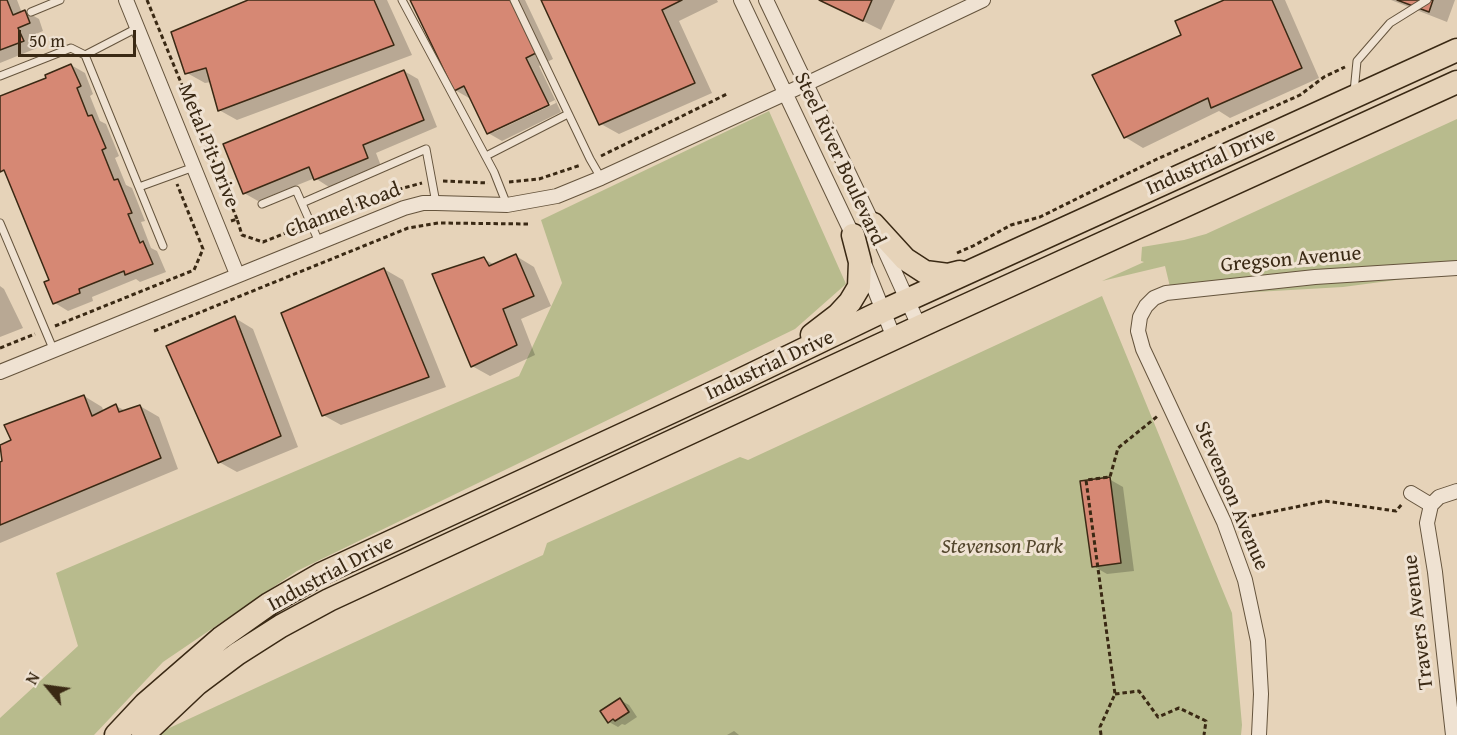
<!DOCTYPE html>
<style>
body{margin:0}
#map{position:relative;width:1457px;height:735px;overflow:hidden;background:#e6d3b9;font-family:"Gentium Book Plus",serif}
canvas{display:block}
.north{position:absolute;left:18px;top:657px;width:60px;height:60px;-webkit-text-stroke:4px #efe2d2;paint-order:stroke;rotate:299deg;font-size:16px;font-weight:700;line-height:24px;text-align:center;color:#3a2914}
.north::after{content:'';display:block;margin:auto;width:21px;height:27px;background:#3a2914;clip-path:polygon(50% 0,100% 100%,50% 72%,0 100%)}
.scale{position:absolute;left:18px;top:30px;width:118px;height:27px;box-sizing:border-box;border:3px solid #3a2914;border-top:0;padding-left:8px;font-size:18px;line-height:21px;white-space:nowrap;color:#3a2914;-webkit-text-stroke:4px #efe2d2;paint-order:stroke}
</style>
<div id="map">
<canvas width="1457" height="735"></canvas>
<div class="north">N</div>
<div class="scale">50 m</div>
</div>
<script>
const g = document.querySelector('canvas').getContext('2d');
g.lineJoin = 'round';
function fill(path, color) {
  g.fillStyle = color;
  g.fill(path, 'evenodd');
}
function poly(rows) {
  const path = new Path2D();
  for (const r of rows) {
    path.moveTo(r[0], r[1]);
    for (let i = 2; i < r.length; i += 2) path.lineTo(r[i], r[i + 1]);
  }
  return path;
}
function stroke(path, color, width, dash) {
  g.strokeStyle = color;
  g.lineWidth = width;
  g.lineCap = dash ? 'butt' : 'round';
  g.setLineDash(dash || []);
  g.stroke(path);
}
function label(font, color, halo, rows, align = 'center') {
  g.font = font + ' "Gentium Book Plus",serif';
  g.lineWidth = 6;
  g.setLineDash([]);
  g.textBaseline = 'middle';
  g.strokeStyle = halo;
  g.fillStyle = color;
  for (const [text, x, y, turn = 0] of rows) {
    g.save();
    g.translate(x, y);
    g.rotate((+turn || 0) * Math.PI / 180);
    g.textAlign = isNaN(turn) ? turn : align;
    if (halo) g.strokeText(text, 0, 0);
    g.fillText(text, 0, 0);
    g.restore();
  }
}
fill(poly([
 [769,111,846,284,795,329,297,571,163,662,94,735,0,735,0,718,78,646,56,573,519,376,562,283,541,220],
 [1457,119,1457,272,1343,287,1221,294,1171,291,1165,266,1102,281,1144,262,1141,261,1142,247,1184,240,1206,234],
 [1102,296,1232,613,1242,725,1241,735,160,735,165,730,543,555,547,543,740,457,748,460]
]), '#b8bb8d');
fill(poly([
 [0,0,17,0,22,13,25,11,39,19,43,31,31,36,37,48,0,63],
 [252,0,387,0,412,55,237,120,219,110,211,82,205,83,187,73],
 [412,0,525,0,553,59,539,66,561,112,502,141,488,133,471,97,469,98,455,90],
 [555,100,556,103,494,132,494,129],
 [542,0,717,0,718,2,679,21,712,93,619,134,601,124],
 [821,0,895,0,881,30],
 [1227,0,1285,0,1319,78,1230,118,1219,111,1143,148,1125,137,1183,36],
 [1391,0,1455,0,1447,22],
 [71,65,85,73,93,94,90,96,100,121,106,124,119,156,115,158,126,185,132,188,145,221,141,222,151,248,157,251,166,272,140,282,136,279,92,297,93,301,68,311,55,303,51,281,7,174,0,168,0,95,4,98,48,79],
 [404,71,418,79,437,127,376,153,381,166,329,187,315,178,258,201,244,193],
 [516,256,534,267,551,306,521,319,535,355,490,376,472,366,484,259,495,265],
 [384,269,403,280,446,387,341,425,323,415],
 [0,286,4,289,23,328,0,337],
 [235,318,253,329,298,447,237,472,219,462],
 [84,396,102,407,104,412,116,406,126,411,140,406,159,417,178,469,0,543,0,463,4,462,0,447,13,441],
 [1109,479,1123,487,1134,571,1107,574,1093,566],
 [620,700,629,705,637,717,625,725,622,724,618,727,609,722],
 [734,731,739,735,727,735]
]), '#0003');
const building = poly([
 [0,0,7,0,13,15,25,10,30,23,18,28,24,41,0,50,0,0],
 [248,0,374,0,394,45,218,111,206,68,185,74,171,32,248,0],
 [410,0,516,0,540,51,526,58,549,105,487,134,464,86,454,91,410,0],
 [541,0,682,0,662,10,695,83,599,125,541,0],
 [819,0,872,0,863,21,819,0],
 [1224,0,1272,0,1302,68,1211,108,1208,98,1124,138,1092,75,1181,35,1175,21,1224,0],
 [1397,0,1433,0,1429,12,1397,0],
 [71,64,81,86,77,88,88,116,92,115,106,148,102,150,114,180,118,179,132,213,128,214,140,243,143,241,153,264,125,275,124,271,79,289,80,293,53,304,44,282,49,280,4,170,0,172,0,96,46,78,45,75,71,64],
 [404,70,424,120,363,145,368,158,314,180,309,167,243,194,223,144,404,70],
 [516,254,534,296,503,309,517,345,471,367,432,274,484,257,489,266,516,254],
 [384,268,429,377,322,416,281,313,384,268],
 [235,316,281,436,218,463,166,346,235,316],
 [84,395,92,416,116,404,119,412,140,405,161,458,0,525,0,462,2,461,0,445,11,440,4,425,84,395],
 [1110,477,1121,563,1092,567,1080,481,1110,477],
 [620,698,629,712,615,721,613,719,608,723,600,711,620,698]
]);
fill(building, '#d68874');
stroke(building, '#3a2914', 1.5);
const service = poly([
 [402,0,494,172,507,205],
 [514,0,590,159,601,178],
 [31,12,60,0],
 [137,28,85,55,163,246],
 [0,76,71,48,85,55],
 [1354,92,1357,61,1390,23,1427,0],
 [486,156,568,114],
 [139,187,194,167],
 [302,203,426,149,436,203],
 [262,204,296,190,319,242],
 [0,223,54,351]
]);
const minor = poly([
 [126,0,237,274],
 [741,0,856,242],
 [766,0,873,224,919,326],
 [864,263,894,338],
 [0,372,404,208,423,203,436,203,507,205,557,196,601,178,806,84,983,0],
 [1411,493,1431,505],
 [1259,735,1261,694,1258,641,1245,580,1224,522,1143,349,1138,331,1140,317,1146,306,1154,298,1166,293,1315,277,1457,268],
 [1453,735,1435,572,1427,523,1431,505,1439,497,1457,491]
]);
const trunk = poly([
 [873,224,905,259,925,272,948,275,960,272],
 [812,335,838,315,850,302,859,287,860,262,853,235],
 [116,735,145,704,221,638,269,604,321,574,734,383,883,311,1457,50],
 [143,735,197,684,237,654,281,626,329,600,936,319,1457,82]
]);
stroke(service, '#65543d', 9);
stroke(minor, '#65543d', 16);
stroke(trunk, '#3a2914', 25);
stroke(poly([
 [147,0,237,219],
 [601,156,727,94],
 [443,181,488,183],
 [509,182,539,179,581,165],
 [321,219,385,193,422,183],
 [231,221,237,219,242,235,263,242,301,227],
 [957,253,973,246,1011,225,1040,217,1155,160,1300,95,1324,77,1345,67],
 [55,326,194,270,203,249,177,184],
 [154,331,408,228,438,223,528,224],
 [0,348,35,334],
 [1237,519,1325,501,1396,511,1402,504],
 [1115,694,1139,691,1158,717,1179,708,1206,721,1204,735],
 [1101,735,1100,727,1115,694,1086,480,1110,477,1118,448,1159,415]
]), '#3a2914', 3, [4.5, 3]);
stroke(service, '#efe2d2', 7);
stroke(minor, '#efe2d2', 14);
stroke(trunk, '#e6d3b9', 22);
label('21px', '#3a2914', '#efe2d2', [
 ["Metal Pit Drive",208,146,68],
 ["Steel River Boulevard",839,159,65],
 ["Industrial Drive",1211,162,-24],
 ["Channel Road",343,211,-21],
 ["Gregson Avenue",1291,260,-5],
 ["Industrial Drive",770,366,-25],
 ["Stevenson Avenue",1231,496,67],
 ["Industrial Drive",331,574,-28],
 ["Travers Avenue",1419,622,-97]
]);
label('italic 21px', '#53462c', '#efe2d2', [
 ["Stevenson Park",1002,548]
]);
</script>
